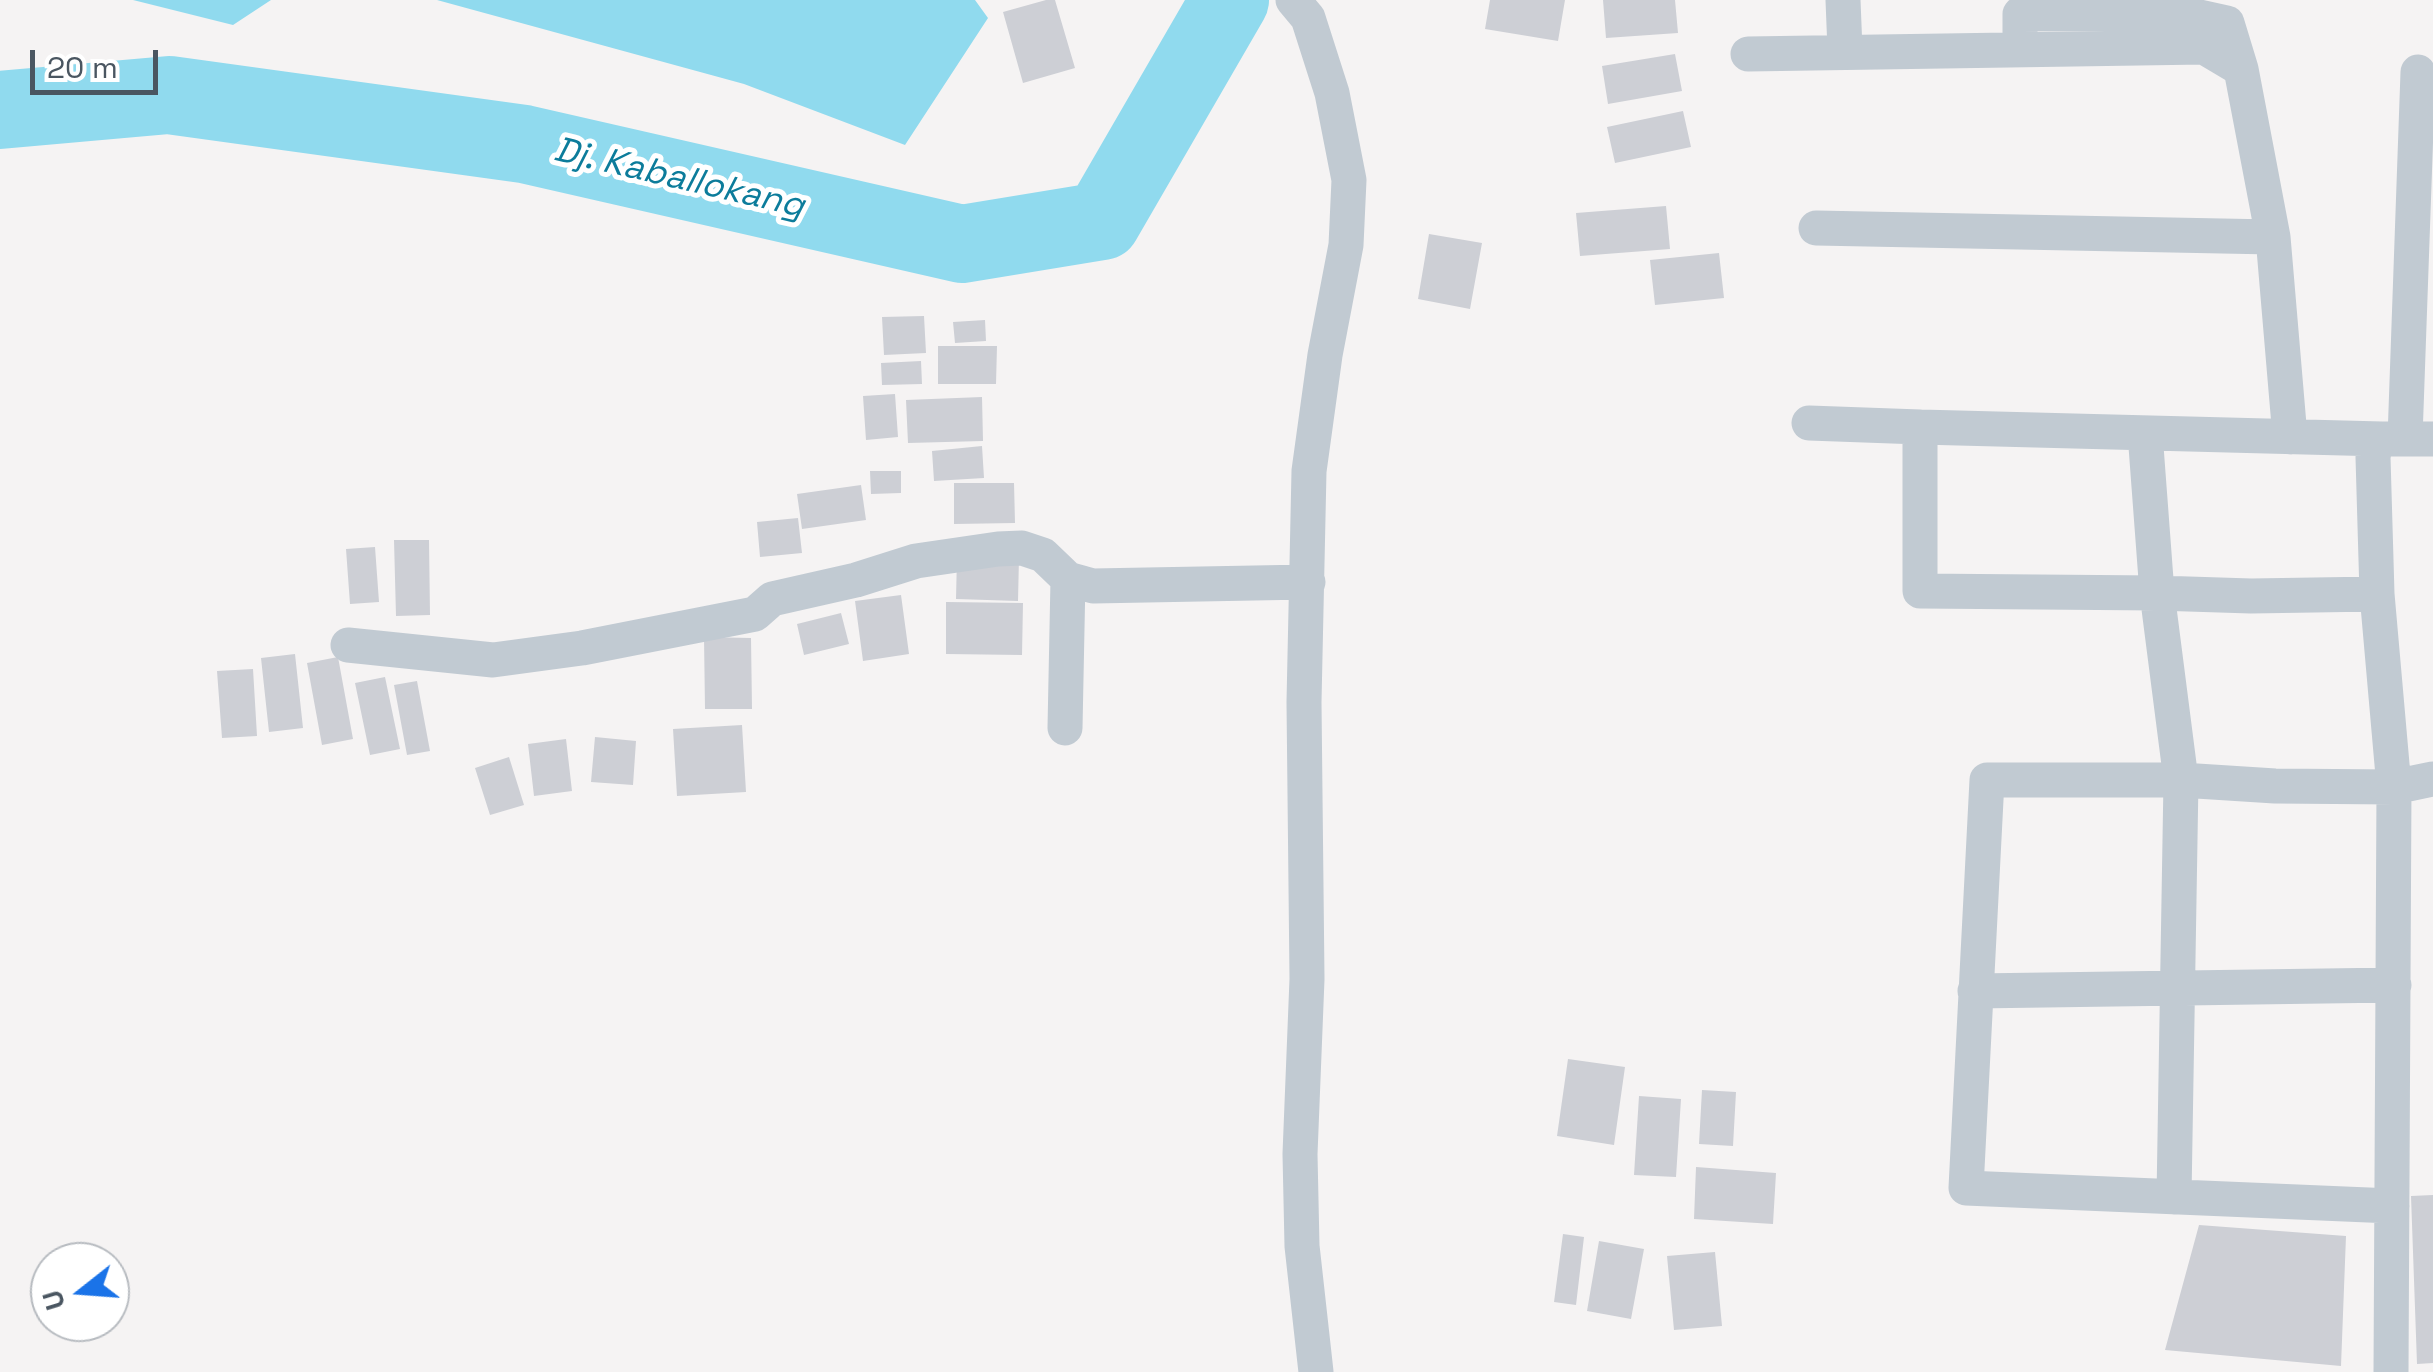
<!DOCTYPE html>
<style>
body{margin:0}
#map{position:relative;width:2433px;height:1372px;overflow:hidden;background:#f5f3f3;font-family:"Space Grotesk",sans-serif}
canvas{display:block}
.north{position:absolute;left:30px;top:1242px;width:100px;height:100px;box-sizing:border-box;background:#fff;border:2px solid #b7bbc0;border-radius:50%;rotate:253deg;font-size:28px;font-weight:700;line-height:40px;text-align:center;color:#4a5661}
.north::after{content:'';display:block;margin:auto;width:35px;height:45px;background:#1a73e8;clip-path:polygon(50% 0,100% 100%,50% 72%,0 100%)}
.scale{position:absolute;left:30px;top:50px;width:128px;height:45px;box-sizing:border-box;border:5px solid #4a5661;border-top:0;padding-left:12px;font-size:30px;line-height:35px;white-space:nowrap;color:#4a5661;-webkit-text-stroke:8px #fff;paint-order:stroke}
</style>
<div id="map">
<canvas width="2433" height="1372"></canvas>
<div class="north">U</div>
<div class="scale">20 m</div>
</div>
<script>
const g = document.querySelector('canvas').getContext('2d');
g.lineJoin = 'round';
function fill(path, color) {
  g.fillStyle = color;
  g.fill(path, 'evenodd');
}
function poly(rows) {
  const path = new Path2D();
  for (const r of rows) {
    path.moveTo(r[0], r[1]);
    for (let i = 2; i < r.length; i += 2) path.lineTo(r[i], r[i + 1]);
  }
  return path;
}
function stroke(path, color, width, dash) {
  g.strokeStyle = color;
  g.lineWidth = width;
  g.lineCap = dash ? 'butt' : 'round';
  g.setLineDash(dash || []);
  g.stroke(path);
}
function label(font, color, halo, rows, align = 'center') {
  g.font = font + ' "Space Grotesk",sans-serif';
  g.lineWidth = 10;
  g.setLineDash([]);
  g.textBaseline = 'middle';
  g.strokeStyle = halo;
  g.fillStyle = color;
  for (const [text, x, y, turn = 0] of rows) {
    g.save();
    g.translate(x, y);
    g.rotate((+turn || 0) * Math.PI / 180);
    g.textAlign = isNaN(turn) ? turn : align;
    if (halo) g.strokeText(text, 0, 0);
    g.fillText(text, 0, 0);
    g.restore();
  }
}
fill(poly([
 [133,0,271,0,233,25],
 [437,0,975,0,988,18,905,145,744,84]
]), '#90daee');
stroke(poly([
 [0,110,169,95,524,144,962,244,1102,221,1230,0]
]), '#90daee', 78);
fill(poly([
 [1046,0,1055,0,1075,68,1023,83,1003,12],
 [1490,0,1565,0,1558,41,1485,29],
 [1603,0,1675,0,1678,33,1606,38],
 [1675,54,1682,91,1608,104,1602,66],
 [1683,111,1691,147,1615,163,1607,127],
 [1666,206,1670,249,1580,256,1576,213],
 [1429,234,1482,243,1470,309,1418,299],
 [1719,253,1724,298,1655,305,1650,260],
 [924,316,926,353,884,355,882,317],
 [985,320,986,341,955,343,953,322],
 [938,346,997,346,996,384,938,384],
 [921,361,922,384,882,385,881,363],
 [895,394,898,437,866,440,863,396],
 [982,397,983,441,908,443,906,400],
 [982,446,984,478,934,481,932,451],
 [870,471,901,471,901,493,871,494],
 [954,483,1014,483,1015,523,954,524],
 [861,485,866,520,802,529,797,494],
 [798,518,802,553,760,557,757,522],
 [394,540,429,540,430,615,396,616],
 [375,547,379,602,350,604,346,549],
 [957,556,1019,557,1018,601,956,599],
 [901,595,909,654,863,661,855,601],
 [946,602,1023,603,1022,655,946,654],
 [841,613,849,644,804,655,797,624],
 [704,637,751,638,752,709,705,709],
 [295,654,303,728,269,732,261,658],
 [338,657,353,739,322,745,307,663],
 [253,669,257,736,222,738,217,671],
 [385,677,400,749,370,755,355,683],
 [417,681,430,751,407,755,394,685],
 [742,725,746,792,677,796,673,729],
 [595,737,636,741,633,785,591,782],
 [566,739,572,791,534,796,528,744],
 [509,757,524,805,490,815,475,768],
 [1568,1059,1625,1067,1614,1145,1557,1136],
 [1702,1090,1736,1092,1733,1146,1699,1144],
 [1639,1096,1681,1099,1676,1177,1634,1175],
 [1696,1167,1776,1173,1773,1224,1694,1219],
 [2433,1195,2433,1363,2417,1364,2411,1196],
 [2199,1225,2346,1236,2341,1366,2165,1350],
 [1563,1234,1584,1237,1576,1305,1554,1302],
 [1599,1241,1644,1249,1631,1319,1587,1311],
 [1715,1252,1722,1326,1674,1330,1667,1256]
]), '#cdcfd5');
stroke(poly([
 [1293,0,1308,18,1332,93,1349,180,1346,245,1325,355,1309,471,1304,702,1307,979,1300,1154,1302,1246,1316,1372],
 [1843,0,1845,50],
 [2020,48,2020,14,2181,13,2227,23,2241,69],
 [1748,54,2204,47,2241,69,2273,237],
 [1816,228,2273,237,2290,437],
 [1809,423,1920,427],
 [2145,433,2157,593,1920,591,1920,427,2382,439],
 [2405,438,2418,72],
 [348,645,493,660,582,648,755,614,772,599,856,580,916,561,998,549,1022,548,1043,555,1068,579,1093,586,1308,582],
 [1065,728,1068,579],
 [1975,991,2394,985],
 [2174,1197,2181,780,2157,593,2251,596,2377,594],
 [2392,1206,1966,1188,1987,780,2181,780,2275,786,2394,787,2433,779],
 [2391,1372,2394,787,2377,594,2373,457,2375,445,2382,439,2433,439]
]), '#c1cad2', 35);
label('italic 35px', '#0c7c9b', '#fff', [
 ["Dj. Kaballokang",679,179,13]
]);
</script>
